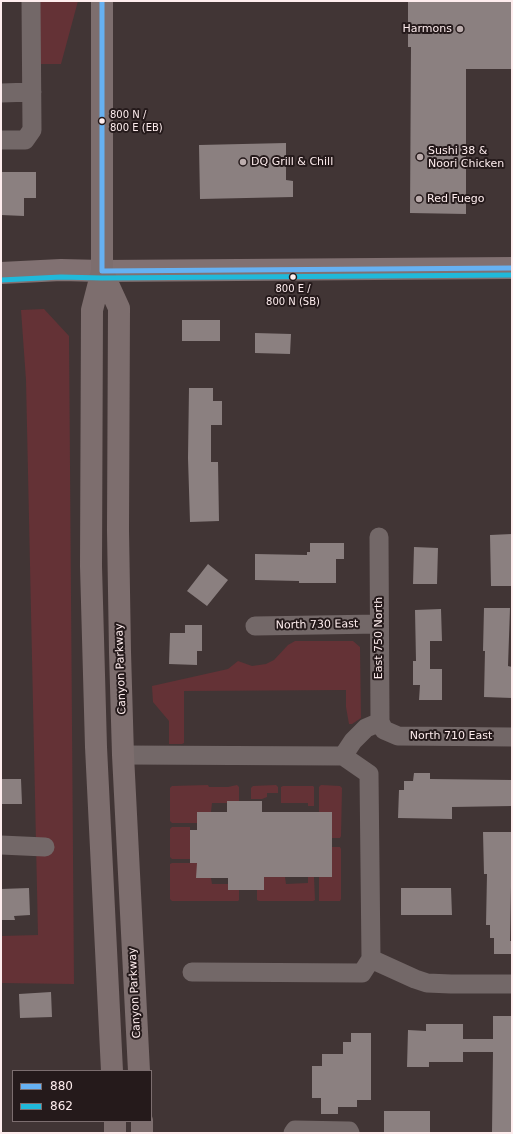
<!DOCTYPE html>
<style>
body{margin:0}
#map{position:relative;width:513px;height:1134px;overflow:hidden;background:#413535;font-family:"DejaVu Sans",sans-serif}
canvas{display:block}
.frame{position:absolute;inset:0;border:2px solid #feedee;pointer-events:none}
.legend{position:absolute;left:12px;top:1070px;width:140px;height:52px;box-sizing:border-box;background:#251a1b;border:1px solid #7c6e6f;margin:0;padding:5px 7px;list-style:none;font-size:12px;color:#feedee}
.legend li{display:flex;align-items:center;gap:8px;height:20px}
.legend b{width:20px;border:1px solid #7c6e6f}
</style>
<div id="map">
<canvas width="513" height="1134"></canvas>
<div class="frame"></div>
<ul class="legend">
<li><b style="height:5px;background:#66b1f2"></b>880</li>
<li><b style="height:5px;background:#20b9da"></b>862</li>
</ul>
</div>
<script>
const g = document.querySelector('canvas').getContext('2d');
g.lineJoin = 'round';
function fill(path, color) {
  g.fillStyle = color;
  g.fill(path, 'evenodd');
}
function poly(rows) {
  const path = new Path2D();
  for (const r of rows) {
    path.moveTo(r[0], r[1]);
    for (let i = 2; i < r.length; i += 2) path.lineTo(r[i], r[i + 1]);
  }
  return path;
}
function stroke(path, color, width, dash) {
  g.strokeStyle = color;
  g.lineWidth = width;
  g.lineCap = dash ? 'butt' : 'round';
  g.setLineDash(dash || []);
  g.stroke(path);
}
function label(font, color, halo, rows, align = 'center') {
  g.font = font + ' "DejaVu Sans",sans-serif';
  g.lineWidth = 4;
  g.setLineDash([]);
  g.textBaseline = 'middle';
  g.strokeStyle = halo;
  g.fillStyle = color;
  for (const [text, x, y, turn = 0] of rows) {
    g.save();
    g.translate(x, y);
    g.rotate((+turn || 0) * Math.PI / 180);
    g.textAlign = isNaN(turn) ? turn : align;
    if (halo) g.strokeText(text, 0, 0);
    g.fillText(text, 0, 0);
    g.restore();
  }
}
fill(poly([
 [23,1,78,1,61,64,24,64],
 [44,309,69,336,74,984,1,983,1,936,38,935,26,380,21,310],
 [295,641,353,641,360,647,361,718,352,724,349,724,346,707,346,690,184,691,184,743,182,744,169,744,169,721,153,702,152,686,228,669,238,661,252,666,266,664,274,660,288,645],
 [208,785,209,787,228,787,237,785,239,787,239,801,227,801,227,803,212,803,211,812,197,812,197,823,172,823,170,821,170,788,172,786],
 [276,785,278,787,278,793,267,793,267,797,262,799,251,799,251,788,253,786],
 [321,785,340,786,342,788,341,836,340,838,332,838,332,812,319,812,319,787],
 [283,786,313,786,314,787,314,806,308,806,308,803,281,803,281,787],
 [172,827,190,827,190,859,172,859,170,857,170,829],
 [332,847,340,847,341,849,341,899,340,901,319,901,319,877,332,877],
 [172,863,197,863,197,877,211,878,212,884,228,884,228,890,239,890,239,900,238,901,172,901,170,899,170,864],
 [264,877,285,877,286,884,308,883,308,877,314,877,315,900,313,901,259,901,257,900,257,890,264,890]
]), '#643236');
fill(poly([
 [408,1,512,1,512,69,466,69,466,214,410,213,411,47,408,47],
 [286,143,286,180,293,181,293,197,200,199,199,145],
 [1,172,36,172,36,198,24,198,24,216,1,215],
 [182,320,220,320,220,341,182,341],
 [255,333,291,334,290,354,255,353],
 [189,388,213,388,213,401,222,401,222,425,211,425,211,462,218,462,219,521,190,522,188,458],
 [512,534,512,586,491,586,490,535],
 [310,543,344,543,344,559,336,559,336,583,299,583,299,581,255,580,255,554,307,555,307,552,310,552],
 [414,547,438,548,437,584,413,584],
 [208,564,228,580,207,606,187,591],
 [484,608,510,608,508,666,512,667,512,698,484,697,485,651,483,651],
 [441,609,442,641,430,641,430,669,442,669,442,700,419,700,420,685,413,685,413,661,416,661,415,610],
 [185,625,202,625,202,651,197,651,197,665,169,664,170,633,185,633],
 [414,773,430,773,430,779,512,780,512,806,452,807,452,819,398,818,399,790,404,790,404,781,413,781],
 [1,779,21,779,22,804,1,804],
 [227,801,262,801,262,812,332,812,332,877,264,877,264,890,228,890,228,878,196,878,197,863,190,863,190,830,197,830,197,812,227,812],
 [483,832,512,832,510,941,512,941,512,954,494,954,494,938,490,938,490,925,486,925,487,874,484,874],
 [29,888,30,915,14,916,15,920,1,920,1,889],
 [401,888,451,888,452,915,401,915],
 [51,992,52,1017,20,1018,19,994],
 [493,1016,512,1016,512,1133,492,1133,493,1052,463,1052,463,1062,429,1062,429,1067,407,1067,408,1030,426,1031,426,1024,463,1024,463,1039,493,1039],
 [351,1033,371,1033,371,1100,357,1100,357,1107,338,1107,338,1114,321,1114,321,1098,312,1098,312,1066,322,1066,322,1054,343,1054,343,1042,351,1042],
 [384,1111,430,1111,430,1133,384,1133]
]), '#8b8080');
stroke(poly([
 [1,93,32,92],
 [1,140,25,140,32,130,31,1],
 [379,537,380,722,384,730,398,736,512,737],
 [255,626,379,624],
 [123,755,343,756,369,774,371,959,362,973,192,972],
 [343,756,353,741,366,728,380,722],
 [1,845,45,847],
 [371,959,415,979,427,983,451,984,512,984],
 [293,1133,295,1130,349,1131,350,1133]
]), '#736868', 19);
stroke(poly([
 [1,273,61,270,102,271,512,268]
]), '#817172', 22);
stroke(poly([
 [102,1,102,271,92,310,91,566,96,747,112,1071],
 [102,271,119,308,118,530,120,652,123,755,139,1071],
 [115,1121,115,1133],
 [142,1121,142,1133]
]), '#7d6e6e', 22);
stroke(poly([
 [102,1,102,271],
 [102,271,512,268]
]), '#66b1f2', 5);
stroke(poly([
 [1,280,61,277,102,278,512,275]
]), '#20b9da', 5);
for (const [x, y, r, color] of [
 [460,29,4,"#bcadad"],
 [102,121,3.5,"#feedee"],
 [420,157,4,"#bcadad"],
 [243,162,4,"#bcadad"],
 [419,199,4,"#bcadad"],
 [293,277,3.5,"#feedee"]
]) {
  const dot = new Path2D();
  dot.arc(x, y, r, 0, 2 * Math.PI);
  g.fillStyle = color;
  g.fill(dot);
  stroke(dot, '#251a1b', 1.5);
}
label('10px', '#feedee', '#251a1b', [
 ["800 N /",110,115],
 ["800 E (EB)",110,128],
 ["800 E /",293,289,"center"],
 ["800 N (SB)",293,302,"center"]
], 'left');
label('11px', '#feedee', '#251a1b', [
 ["Harmons",452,29,"right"],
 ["Sushi 38 &",428,151],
 ["Noori Chicken",428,164],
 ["DQ Grill & Chill",251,162],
 ["Red Fuego",427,199]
], 'left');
label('11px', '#feedee', '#251a1b', [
 ["North 730 East",317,625,-1],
 ["East 750 North",379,638,-90],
 ["Canyon Parkway",121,669,-92],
 ["North 710 East",451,736],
 ["Canyon Parkway",135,993,-93]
]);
</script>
